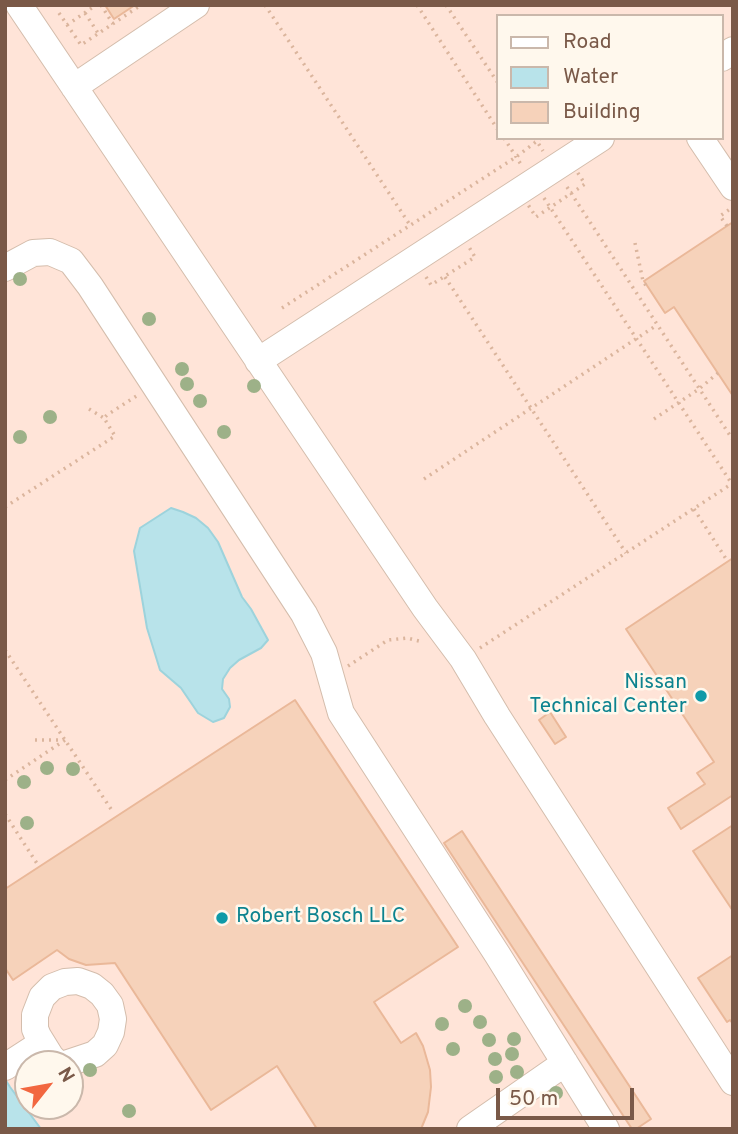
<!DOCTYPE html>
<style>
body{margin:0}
#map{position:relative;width:738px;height:1134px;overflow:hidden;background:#fef4e5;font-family:Overpass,sans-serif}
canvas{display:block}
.frame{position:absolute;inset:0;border:7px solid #7a5948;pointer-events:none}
.legend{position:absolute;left:496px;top:14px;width:228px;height:126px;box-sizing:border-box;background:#fff8ed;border:2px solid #cab8ab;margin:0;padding:9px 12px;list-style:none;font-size:21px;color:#7a5948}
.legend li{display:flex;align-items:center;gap:14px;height:35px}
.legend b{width:35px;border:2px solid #cab8ab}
.north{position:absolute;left:14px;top:1050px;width:70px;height:70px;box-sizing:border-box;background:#fff8ed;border:2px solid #cab8ab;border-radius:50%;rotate:59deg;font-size:19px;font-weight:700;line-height:28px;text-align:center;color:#7a5948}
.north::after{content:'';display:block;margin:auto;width:24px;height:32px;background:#f26740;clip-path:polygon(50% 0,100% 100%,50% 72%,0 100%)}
.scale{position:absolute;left:496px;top:1088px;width:138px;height:32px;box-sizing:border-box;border:4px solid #7a5948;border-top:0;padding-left:9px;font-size:21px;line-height:24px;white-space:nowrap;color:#7a5948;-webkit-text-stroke:5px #fff8ed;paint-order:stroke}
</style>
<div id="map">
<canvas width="738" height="1134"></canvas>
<div class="frame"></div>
<ul class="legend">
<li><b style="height:9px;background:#fff"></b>Road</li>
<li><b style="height:19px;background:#b8e3ea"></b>Water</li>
<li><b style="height:19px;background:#f6d2ba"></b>Building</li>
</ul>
<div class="north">N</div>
<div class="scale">50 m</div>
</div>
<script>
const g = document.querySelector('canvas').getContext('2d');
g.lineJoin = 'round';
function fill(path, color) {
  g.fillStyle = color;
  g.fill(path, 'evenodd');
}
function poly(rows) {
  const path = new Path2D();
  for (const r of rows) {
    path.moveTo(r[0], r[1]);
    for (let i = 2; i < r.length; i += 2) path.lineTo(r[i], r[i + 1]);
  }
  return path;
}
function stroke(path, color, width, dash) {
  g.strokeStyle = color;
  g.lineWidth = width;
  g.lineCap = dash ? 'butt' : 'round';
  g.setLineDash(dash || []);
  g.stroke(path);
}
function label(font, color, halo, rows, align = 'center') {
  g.font = font + ' Overpass,sans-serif';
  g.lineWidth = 5;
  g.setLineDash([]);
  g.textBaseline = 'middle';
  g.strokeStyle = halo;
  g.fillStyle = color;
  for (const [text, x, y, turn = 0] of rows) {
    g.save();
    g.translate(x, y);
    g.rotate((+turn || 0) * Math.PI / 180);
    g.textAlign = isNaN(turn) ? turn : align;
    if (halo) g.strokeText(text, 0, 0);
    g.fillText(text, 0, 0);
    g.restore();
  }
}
fill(poly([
 [5,5,733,5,733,1129,5,1129],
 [498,16,722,16,722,138,498,138],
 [28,1064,70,1064,70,1106,28,1106]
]), '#ffe4d8');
const water = poly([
 [171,508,183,512,196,518,208,528,218,542,242,597,251,609,268,640,261,648,239,660,230,668,223,679,222,689,229,699,230,707,224,718,213,722,198,713,181,688,160,670,147,628,134,551,140,528,171,508],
 [5,1079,10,1087,41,1129,5,1129,5,1079]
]);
fill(water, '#b8e3ea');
stroke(water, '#9dd3dc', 2);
const building = poly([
 [105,5,135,5,114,19,105,5],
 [733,222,733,396,674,307,665,313,644,281,733,222],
 [733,558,733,795,681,829,668,808,705,784,697,773,714,762,626,629,733,558],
 [295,700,458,947,374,1002,401,1043,416,1033,423,1046,430,1070,431,1087,428,1112,421,1129,317,1129,277,1066,211,1110,115,963,86,965,69,959,57,950,13,980,5,968,5,889,295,700],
 [550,712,566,737,555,744,539,720,550,712],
 [733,825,733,911,693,851,733,825],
 [462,831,651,1119,636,1129,632,1129,444,843,462,831],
 [733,955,733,1024,730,1020,727,1022,698,978,733,955]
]);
fill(building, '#f6d2ba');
stroke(building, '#eab899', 2);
const minor = poly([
 [19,5,425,608,463,659,497,716,733,1082],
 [722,58,733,50],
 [74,87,196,5],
 [700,138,733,187],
 [5,268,33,253,50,252,71,261,90,286,304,614,324,653,341,713,497,954,606,1129],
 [258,361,601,138],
 [58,1064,51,1057,38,1036,35,1029,35,1015,42,997,52,987,65,982,78,981,92,986,102,994,110,1005,113,1019,111,1032,105,1045,95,1054,65,1064],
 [5,1067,42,1043],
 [470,1129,565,1063]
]);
stroke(minor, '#d4bdac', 28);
stroke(poly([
 [101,5,113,24],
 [265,5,410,225],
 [417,5,498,130],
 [446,5,498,83],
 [59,13,81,45,141,5],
 [85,13,98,33],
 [67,25,96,5],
 [504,138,522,166],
 [535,138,543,151],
 [574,167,585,184,536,217,525,200,574,167],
 [567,187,733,440],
 [544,198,732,484],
 [727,226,720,216,730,209],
 [635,243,643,281,648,289],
 [426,277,431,285,475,257,469,247],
 [445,277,626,553],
 [282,308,516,157,541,138],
 [89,409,104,418],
 [654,419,699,389,718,373],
 [424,479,657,325],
 [5,507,115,436,104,418,107,415,138,395],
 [694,509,728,562],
 [480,648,733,483],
 [5,650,113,812],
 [348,666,388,640,407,638,423,642],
 [35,740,63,740],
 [5,780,65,740],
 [5,814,38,865]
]), '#dbb59d', 3.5, [2, 5]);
stroke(minor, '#fff', 26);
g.fillStyle = '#9db188';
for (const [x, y] of [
 [20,279],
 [149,319],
 [182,369],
 [187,384],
 [254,386],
 [200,401],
 [50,417],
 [224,432],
 [20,437],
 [47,768],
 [73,769],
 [24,782],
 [27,823],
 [465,1006],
 [480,1022],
 [442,1024],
 [514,1039],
 [489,1040],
 [453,1049],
 [512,1054],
 [495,1059],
 [90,1070],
 [517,1072],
 [496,1077],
 [556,1093],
 [129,1111]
]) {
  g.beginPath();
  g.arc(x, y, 7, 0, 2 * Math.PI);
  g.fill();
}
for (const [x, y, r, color] of [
 [701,696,7,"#0f9aa8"],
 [222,918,7,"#0f9aa8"]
]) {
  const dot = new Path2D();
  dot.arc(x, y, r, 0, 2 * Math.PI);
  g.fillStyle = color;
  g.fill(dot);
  stroke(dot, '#fff8ed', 2.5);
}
label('21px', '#0d838f', '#fff8ed', [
 ["Nissan",687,684],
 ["Technical Center",687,708],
 ["Robert Bosch LLC",236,918,"left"]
], 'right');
</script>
